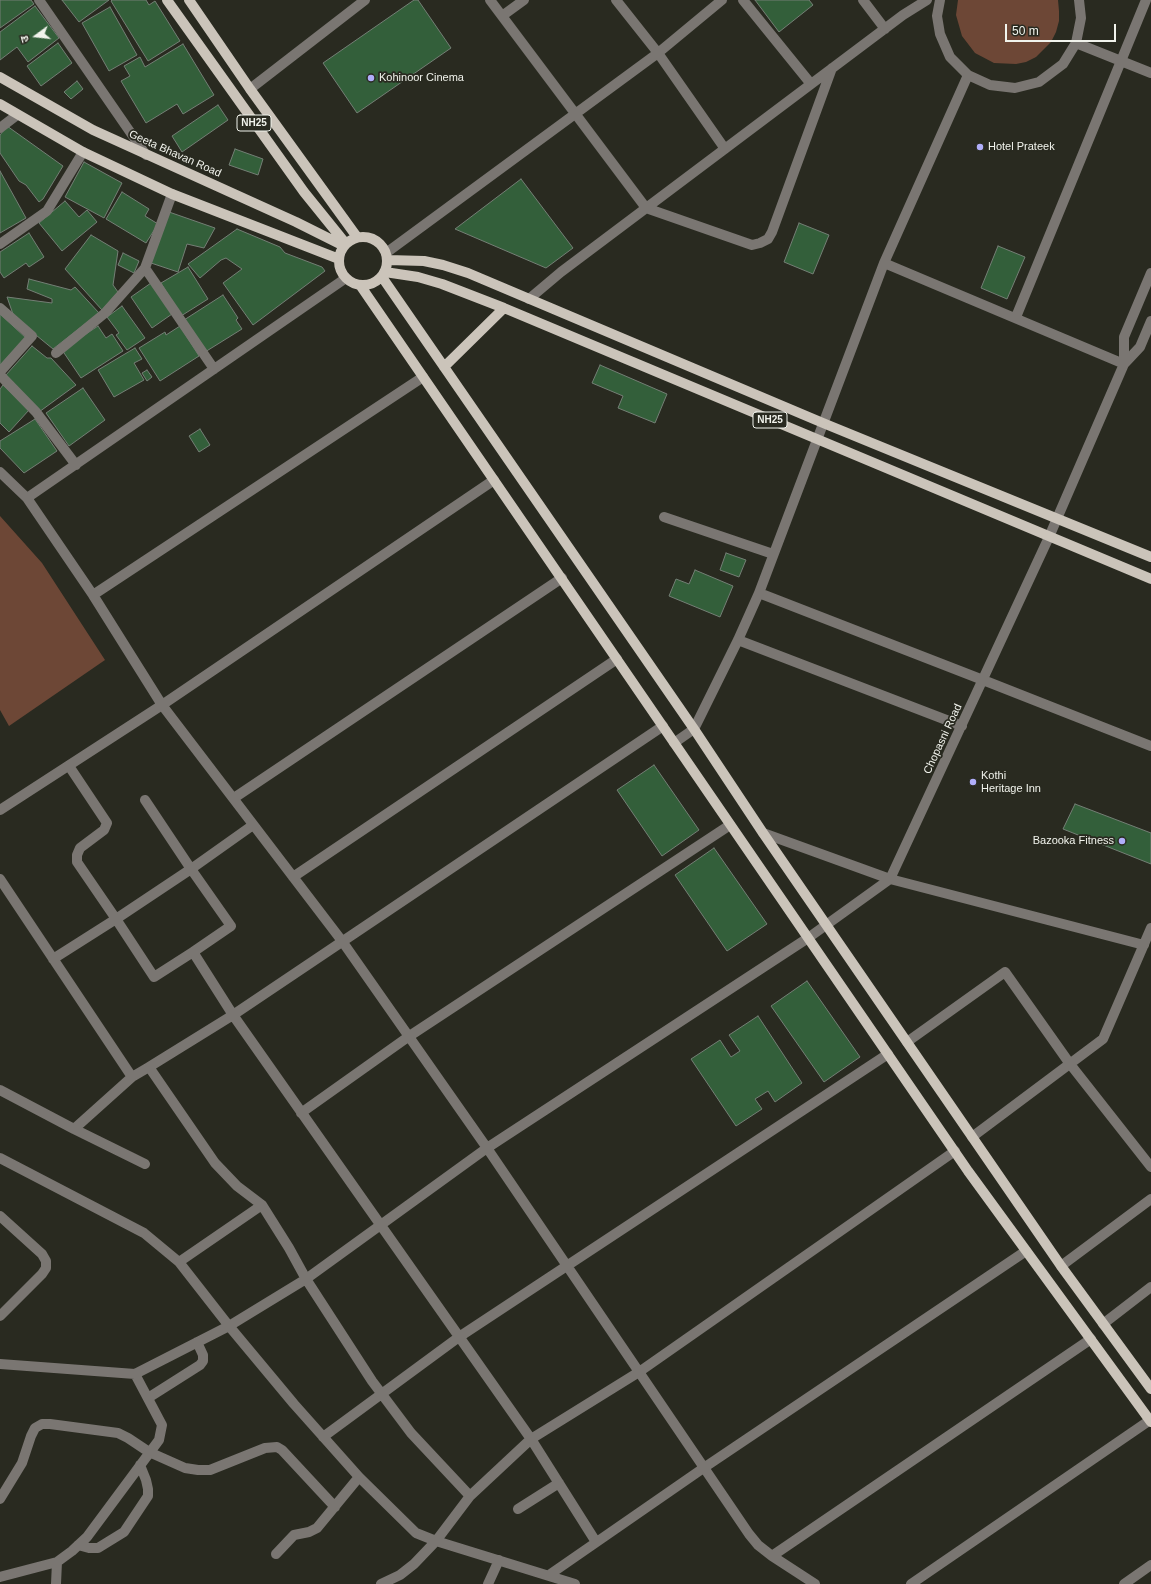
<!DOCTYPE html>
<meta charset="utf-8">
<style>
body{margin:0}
#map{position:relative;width:1151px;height:1584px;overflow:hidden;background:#292a20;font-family:Helvetica,"Noto Sans Devanagari",sans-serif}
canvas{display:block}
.north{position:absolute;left:16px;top:16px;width:40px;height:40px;-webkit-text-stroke:3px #292a20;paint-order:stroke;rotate:255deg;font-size:11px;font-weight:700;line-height:16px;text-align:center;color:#f1f3ec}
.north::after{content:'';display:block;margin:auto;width:14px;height:18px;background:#f1f3ec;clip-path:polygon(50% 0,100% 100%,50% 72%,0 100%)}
.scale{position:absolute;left:1005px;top:24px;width:111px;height:18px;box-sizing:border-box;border:2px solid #f1f3ec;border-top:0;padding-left:5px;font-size:12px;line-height:14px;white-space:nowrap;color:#f1f3ec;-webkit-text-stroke:3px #292a20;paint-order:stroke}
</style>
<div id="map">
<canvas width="1151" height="1584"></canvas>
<div class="north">उ</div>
<div class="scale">50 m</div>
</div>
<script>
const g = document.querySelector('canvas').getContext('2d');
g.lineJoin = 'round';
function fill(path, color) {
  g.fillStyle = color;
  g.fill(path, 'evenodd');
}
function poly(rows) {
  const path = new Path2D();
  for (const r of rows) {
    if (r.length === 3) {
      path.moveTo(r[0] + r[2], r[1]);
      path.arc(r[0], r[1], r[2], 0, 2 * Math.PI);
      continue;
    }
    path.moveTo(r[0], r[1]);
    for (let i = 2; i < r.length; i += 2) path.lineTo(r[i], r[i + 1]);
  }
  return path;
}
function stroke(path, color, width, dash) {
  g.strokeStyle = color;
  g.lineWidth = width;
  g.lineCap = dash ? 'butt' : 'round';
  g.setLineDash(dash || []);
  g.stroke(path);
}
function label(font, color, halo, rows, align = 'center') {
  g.font = font + ' Helvetica,sans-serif';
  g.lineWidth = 3.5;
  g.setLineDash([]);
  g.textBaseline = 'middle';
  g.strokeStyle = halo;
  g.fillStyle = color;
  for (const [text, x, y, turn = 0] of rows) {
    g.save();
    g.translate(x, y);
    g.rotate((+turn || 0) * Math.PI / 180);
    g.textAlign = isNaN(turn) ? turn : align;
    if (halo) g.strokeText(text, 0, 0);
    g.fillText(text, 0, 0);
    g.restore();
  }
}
fill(poly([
 [958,0,1058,0,1059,11,1059,21,1056,32,1051,42,1036,57,1026,62,1016,64,994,63,975,53,962,36,956,15],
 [0,516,42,563,105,660,9,726,0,710]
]), '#6d4736');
const building = poly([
 [0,0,31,0,34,4,0,28,0,0],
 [62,0,109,0,79,22,62,0],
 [112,0,146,0,149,5,155,1,180,41,148,61,111,1,112,0],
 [414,0,418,0,451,48,357,113,323,63,414,0],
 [755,0,809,0,813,5,779,32,755,0],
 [35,6,59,38,28,62,17,47,0,60,0,32,35,6],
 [110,7,137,55,109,71,82,23,110,7],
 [58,43,72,63,41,86,27,66,58,43],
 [183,44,214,95,183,114,177,104,146,123,121,81,130,76,124,66,140,57,145,67,183,44],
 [77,81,83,89,71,99,64,92,77,81],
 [218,105,228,120,182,152,172,136,218,105],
 [7,126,63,166,43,199,39,202,26,185,19,181,0,153,0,135,7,126],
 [235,149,263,159,258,175,229,165,235,149],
 [84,162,122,183,104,218,65,197,84,162],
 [0,171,26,218,0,233,0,171],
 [521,179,573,248,546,268,455,229,521,179],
 [122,192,149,209,145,216,158,224,146,243,106,219,122,192],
 [65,201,79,217,87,210,97,222,62,251,39,223,65,201],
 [169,212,215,228,204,248,187,244,178,272,151,263,169,212],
 [799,223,829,235,813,274,784,262,799,223],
 [237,229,280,247,285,253,322,267,325,271,253,325,223,283,242,269,226,258,221,260,200,278,188,264,237,229],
 [29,233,44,257,29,267,26,263,4,278,0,272,0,252,29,233],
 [91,235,118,251,113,285,118,292,102,310,65,269,91,235],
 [998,246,1025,257,1007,299,981,288,998,246],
 [123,253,139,261,134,273,118,265,123,253],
 [188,267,208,299,181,316,161,283,188,267],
 [29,279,71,290,75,287,99,313,53,349,14,317,7,297,52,303,52,299,27,289,29,279],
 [151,283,172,314,152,328,131,297,151,283],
 [223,295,238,318,236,320,242,329,205,352,184,320,223,295],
 [122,306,145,338,127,350,116,335,119,333,107,317,122,306],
 [0,314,26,338,0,365,0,314],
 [98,326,106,338,112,334,123,351,81,378,62,350,98,326],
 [180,326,199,356,160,381,139,348,165,332,166,335,180,326],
 [32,346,47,358,51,358,76,385,39,412,5,376,32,346],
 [135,348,142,359,134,363,144,380,114,397,98,370,135,348],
 [600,365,667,394,655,423,618,408,623,396,592,383,600,365],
 [147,370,152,377,147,381,142,373,147,370],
 [3,385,29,410,9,432,0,423,0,389,3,385],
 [83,388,105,420,69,446,46,413,83,388],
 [35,419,57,451,24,473,0,448,0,441,35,419],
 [200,429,210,445,199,452,189,436,200,429],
 [726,553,746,560,739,577,720,570,726,553],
 [695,570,733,586,720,617,669,596,676,579,689,584,695,570],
 [654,765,699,830,662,856,617,790,654,765],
 [1075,804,1151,833,1151,864,1063,829,1075,804],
 [714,848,767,924,727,951,675,875,714,848],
 [807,981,860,1057,824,1082,771,1006,807,981],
 [758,1016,802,1083,775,1102,768,1091,755,1099,762,1109,736,1126,691,1059,720,1040,731,1057,740,1051,729,1035,758,1016]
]);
fill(building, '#335f3a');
stroke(building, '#747f75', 1);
stroke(poly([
 [39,0,146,155],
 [490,0,646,208,752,245,760,243,768,239,772,232,832,68],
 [616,0,658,53,725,149],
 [743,0,811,84],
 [863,0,885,29],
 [940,0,937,16,940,34,950,57,968,75,990,85,1015,88,1039,82,1063,64,1076,43,1081,18,1079,0],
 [502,16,524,0],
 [1076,43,1151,73],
 [250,89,365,0],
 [0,128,17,115],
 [0,244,47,211,83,152],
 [386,253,658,53,722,0],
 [884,263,1124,364],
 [145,268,214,369],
 [529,299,561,272,903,15,927,0],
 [0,308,32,336,0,372],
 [1016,317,1146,0],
 [56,353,105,313,145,268,172,194],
 [1124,364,1124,337,1151,273],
 [0,375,36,412,76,465],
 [0,472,27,498,93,595,162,705,342,941,487,1148,749,1534,758,1545,772,1556,815,1584],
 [27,498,346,278],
 [664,517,773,554],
 [759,593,983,680,1151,746],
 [93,595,423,377],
 [738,640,962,726],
 [674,743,694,729,738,640,759,593,884,263,968,75],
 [69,766,107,823,104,830,80,848,77,855,77,862,116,919,191,869,145,800],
 [234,798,562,578],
 [0,810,162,705,494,480],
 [763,833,890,879,1144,945],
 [293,877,617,659],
 [0,879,132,1077,149,1067,215,1163,237,1186,262,1205,289,1248,306,1279,372,1381,411,1433,470,1496,531,1439,639,1372,955,1151],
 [193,952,233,1015,531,1439,596,1542],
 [53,959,116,919,154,977,193,952,231,926,191,869,253,825],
 [907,1042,1005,972,1070,1064,1151,1167],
 [149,1067,233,1015,663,726],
 [0,1090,74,1129,132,1077],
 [301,1113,408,1037,730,825],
 [74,1129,145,1164],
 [972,1137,1103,1039,1151,928],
 [0,1158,144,1233,179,1262,229,1326,294,1404,359,1477,416,1533,436,1541,575,1584],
 [0,1216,42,1254,46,1261,46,1268,42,1274,0,1316],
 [179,1262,262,1205],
 [1061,1266,1151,1199],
 [1103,1324,1151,1287],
 [0,1364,135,1374,229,1326,306,1279,487,1148,808,938,890,879,1049,537,1124,364,1140,347,1151,321],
 [148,1398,200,1365,203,1361,203,1355,197,1342],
 [323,1437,459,1337,888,1054],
 [0,1499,22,1463,31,1436,35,1428,42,1424,50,1424,118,1433,128,1438,149,1452,185,1468,198,1470,210,1470,265,1448,277,1447,282,1450,335,1507],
 [518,1509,559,1483],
 [78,1545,89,1548,98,1548,124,1532,148,1496,148,1489,146,1480,140,1465],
 [276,1554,294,1535,309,1532,317,1528,359,1477],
 [772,1556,1091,1339],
 [549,1575,705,1467,1026,1251],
 [0,1577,57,1562,72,1551,87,1537,159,1440,162,1425,135,1374],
 [56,1584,57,1562],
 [381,1584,400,1575,414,1564,436,1541,470,1496],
 [488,1584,499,1560],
 [911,1584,1150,1420],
 [1124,1584,1151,1565]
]), '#7a7672', 10);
stroke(poly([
 [167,0,304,192,346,244],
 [189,0,250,89,357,237],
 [0,77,93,130,296,222,344,246],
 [0,104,83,152,172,194,339,259],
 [363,261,24],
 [388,260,424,261,443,265,468,273,823,423,1151,557],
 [385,272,418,277,442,284,504,308,1151,579],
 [382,277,694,729,763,833,1061,1266,1151,1389],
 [360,285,968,1171,1151,1422],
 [444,367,504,308]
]), '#cbc4ba', 10);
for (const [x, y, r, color] of [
 [371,78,4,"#b0aefa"],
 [980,147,4,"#b0aefa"],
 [973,782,4,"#b0aefa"],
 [1122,841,4,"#b0aefa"]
]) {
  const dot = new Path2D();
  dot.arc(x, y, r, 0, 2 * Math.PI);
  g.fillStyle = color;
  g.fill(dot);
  stroke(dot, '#292a20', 1.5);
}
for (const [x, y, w] of [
 [254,123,34],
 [770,420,34]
]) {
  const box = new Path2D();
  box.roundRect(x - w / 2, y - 8, w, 16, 3);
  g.fillStyle = '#292a20';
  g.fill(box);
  stroke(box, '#f1f3ec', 1);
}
label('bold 10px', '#f1f3ec', null, [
 ["NH25",254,123],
 ["NH25",770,420]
]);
label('11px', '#f1f3ec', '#292a20', [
 ["Kohinoor Cinema",379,78],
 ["Hotel Prateek",988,147],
 ["Kothi",981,776],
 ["Heritage Inn",981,789],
 ["Bazooka Fitness",1114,841,"right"]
], 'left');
label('11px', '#f1f3ec', '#292a20', [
 ["Geeta Bhavan Road",175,154,24],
 ["Chopasni Road",943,739,-65]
]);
</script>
